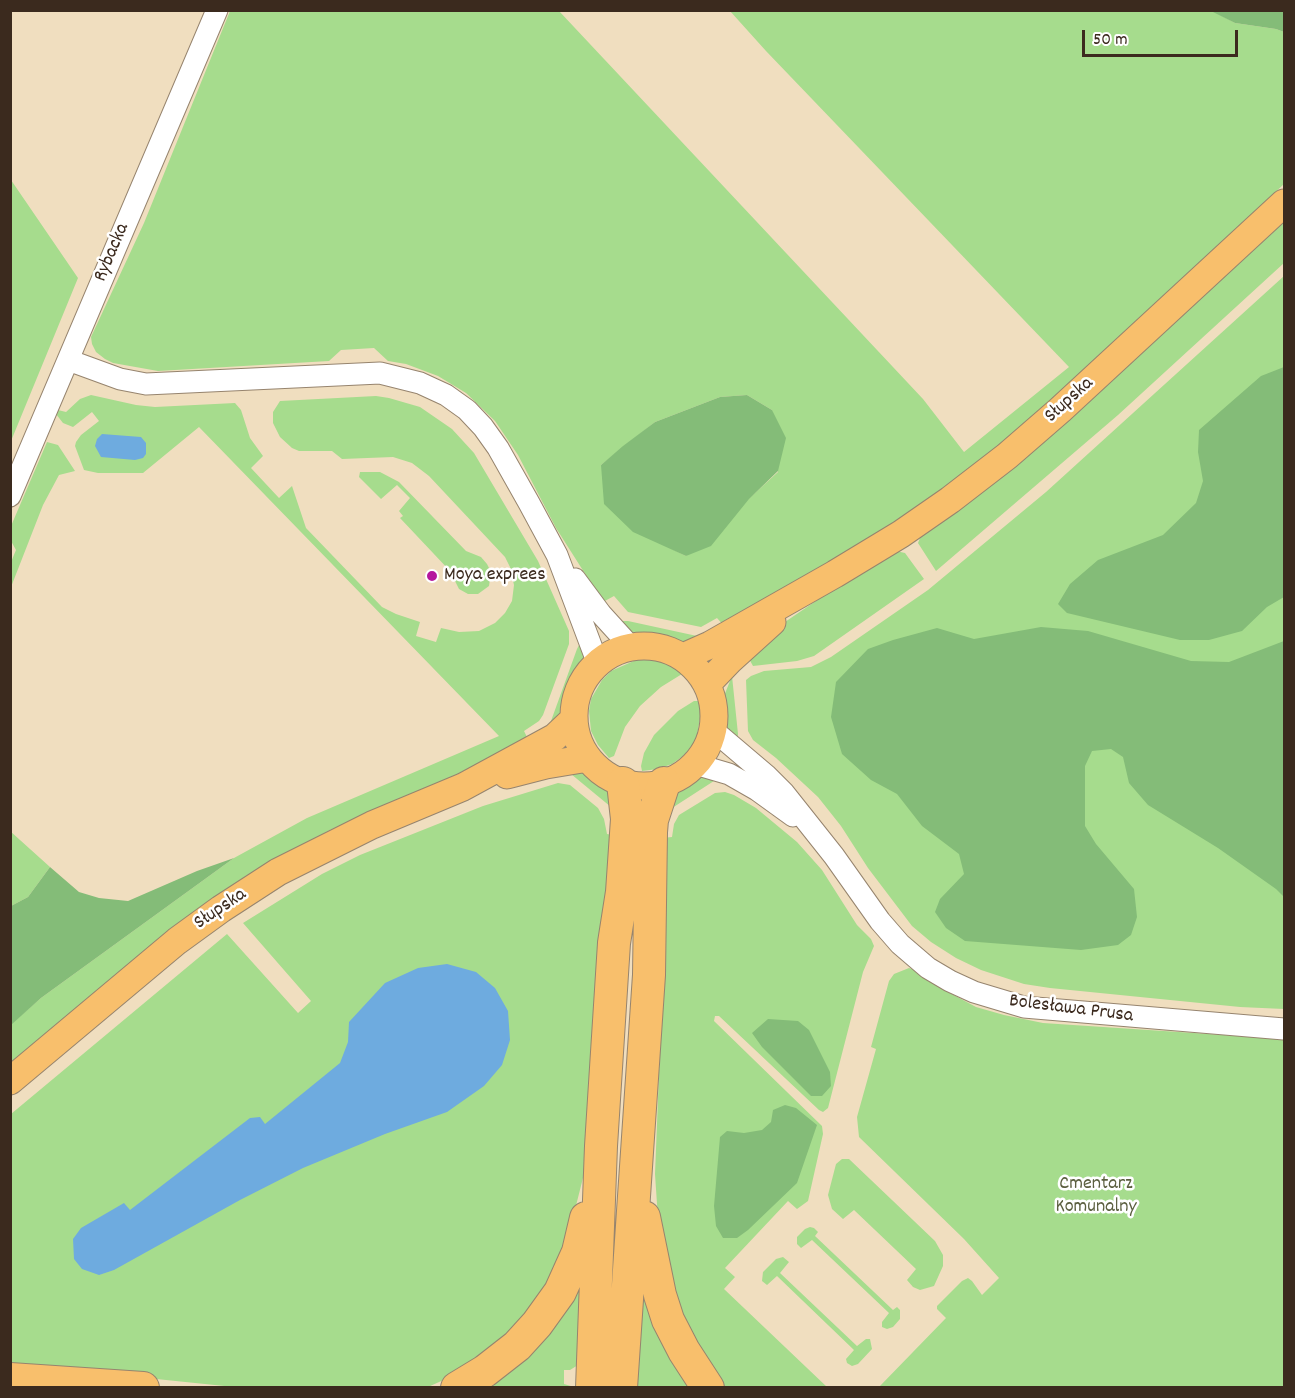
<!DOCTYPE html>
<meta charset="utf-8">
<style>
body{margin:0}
#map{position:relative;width:1295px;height:1398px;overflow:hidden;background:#f0debf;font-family:Dekko,sans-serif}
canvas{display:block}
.frame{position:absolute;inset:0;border:12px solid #3b2a1e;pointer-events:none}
.scale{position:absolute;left:1082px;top:30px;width:156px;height:27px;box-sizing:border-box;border:3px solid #3b2a1e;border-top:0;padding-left:8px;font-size:18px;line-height:21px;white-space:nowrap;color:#3b2a1e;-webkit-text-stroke:4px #fff;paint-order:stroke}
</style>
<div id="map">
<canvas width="1295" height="1398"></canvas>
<div class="frame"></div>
<div class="scale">50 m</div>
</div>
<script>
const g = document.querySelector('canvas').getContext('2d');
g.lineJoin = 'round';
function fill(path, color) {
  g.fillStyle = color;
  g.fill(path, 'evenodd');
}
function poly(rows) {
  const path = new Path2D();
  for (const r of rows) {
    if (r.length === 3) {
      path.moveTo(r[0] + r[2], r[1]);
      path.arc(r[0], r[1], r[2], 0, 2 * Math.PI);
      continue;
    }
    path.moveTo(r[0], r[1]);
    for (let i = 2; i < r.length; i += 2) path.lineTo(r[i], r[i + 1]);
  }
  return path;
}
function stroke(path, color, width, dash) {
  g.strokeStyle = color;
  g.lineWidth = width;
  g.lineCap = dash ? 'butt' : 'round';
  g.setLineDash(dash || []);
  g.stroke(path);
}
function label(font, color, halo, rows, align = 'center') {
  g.font = font + ' Dekko,sans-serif';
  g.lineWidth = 5;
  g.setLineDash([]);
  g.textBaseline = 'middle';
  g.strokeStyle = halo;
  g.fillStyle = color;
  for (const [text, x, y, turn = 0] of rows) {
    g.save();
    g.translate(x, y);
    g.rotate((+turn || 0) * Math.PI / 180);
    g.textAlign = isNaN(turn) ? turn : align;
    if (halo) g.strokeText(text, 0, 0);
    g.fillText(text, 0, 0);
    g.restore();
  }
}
fill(poly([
 [1211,10,1235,23,1276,29,1284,32,1284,184,1030,423,913,512,725,627,717,618,701,627,628,612,614,596,603,602,556,528,518,455,495,421,466,393,438,376,406,364,388,361,374,348,341,350,329,361,158,371,113,363,105,359,96,352,92,344,91,337,144,223,230,11,559,11,923,399,964,452,1069,367,766,51,730,11],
 [747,395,772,410,778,472,686,556,664,545,601,465,655,422,720,397],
 [11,180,78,278,11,441],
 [1284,216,1284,263,1118,415,936,571,918,543,922,533],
 [1284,276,1284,1009,1240,1007,1050,988,1024,984,981,970,956,958,931,942,912,926,868,868,841,826,818,797,776,758,753,740,748,731,746,680,751,676,764,671,811,667,831,657,928,590,1046,492],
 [91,395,136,405,155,407,235,403,241,410,250,438,263,456,251,468,279,498,292,486,306,528,382,607,396,614,420,622,416,636,436,642,441,628,459,632,479,631,495,623,505,613,512,601,514,585,510,567,505,557,429,476,412,463,393,457,342,459,332,451,299,451,292,448,280,437,273,423,273,412,280,401,376,396,389,398,420,407,452,429,474,453,538,561,569,631,569,644,543,715,539,721,524,731,529,741,470,771,330,830,246,876,159,940,11,1065,10,1025,41,998,234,858,307,818,499,736,199,427,143,473,98,473,84,470,75,446,76,442,81,435,99,421,92,412,73,427,63,423,56,414,58,410,66,412,80,399],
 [47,442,58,445,75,471,59,475,43,505,11,587,11,562,16,550,11,541,11,526],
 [360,472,380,472,399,482,466,551,481,557,487,564,491,572,489,586,478,594,468,594,459,589,450,571,400,518,403,516,399,511,410,498,397,485,381,499,359,477],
 [896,551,905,553,924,579,814,656,797,661,753,666,747,655,782,624,841,584],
 [617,621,628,621,697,636,705,640,682,644,660,638,637,634,628,630],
 [582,639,584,657,582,667,572,687,563,715,550,729,551,721,577,649],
 [650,659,667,663,682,674,661,687,640,706,625,727,614,756,609,758,598,745,591,731,589,711,591,699,602,680,611,671,636,660],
 [732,676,738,734,737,743,728,732,723,719,724,696],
 [694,701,699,701,701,713,697,735,692,746,683,756,672,764,658,769,642,771,641,766,644,753,654,735,678,711],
 [588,770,602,780,611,791,611,807,571,774],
 [706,777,717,779,669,810,669,794,681,784,693,779],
 [558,783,570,785,598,808,604,819,607,834,618,836,585,1170,564,1253,530,1315,459,1373,428,1387,234,1387,98,1373,11,1370,11,1114,227,934,298,1013,311,1001,243,923,322,874,360,855,483,806],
 [725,792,734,795,756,808,797,842,822,870,857,925,871,939,874,946,863,972,828,1108,823,1112,819,1110,719,1016,715,1016,714,1021,822,1126,823,1134,808,1201,797,1209,788,1201,725,1268,735,1277,724,1289,827,1387,724,1387,683,1323,659,1234,655,1174,662,997,662,838,672,837,674,824,679,815,715,793],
 [10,831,50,867,28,897,11,906],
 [909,968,915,970,937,986,976,1007,1004,1015,1043,1023,1284,1039,1284,1387,879,1387,946,1318,937,1309,937,1306,962,1281,968,1278,972,1281,982,1295,999,1278,964,1239,859,1137,857,1117,876,1049,871,1047,889,981,894,974],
 [842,1159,849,1159,935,1241,943,1255,943,1266,934,1286,920,1290,913,1287,907,1280,916,1269,854,1210,843,1219,832,1209,828,1195,836,1164],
 [810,1227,814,1228,818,1232,815,1236,893,1310,897,1307,900,1310,900,1319,893,1327,887,1329,882,1327,882,1322,889,1313,812,1240,801,1248,797,1244,797,1237,805,1229],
 [783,1257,789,1262,780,1273,857,1346,866,1339,870,1339,872,1349,858,1364,852,1366,847,1363,846,1359,854,1350,777,1276,767,1285,762,1281,763,1272,776,1259],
 [638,1271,694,1387,631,1388],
 [582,1273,578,1365,570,1370,564,1370,564,1384,574,1387,482,1388]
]), '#a6dc8d');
fill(poly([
 [1211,11,1284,11,1284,32,1276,29,1235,23],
 [1284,367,1284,597,1267,607,1242,631,1209,640,1180,640,1067,613,1058,604,1070,584,1098,560,1163,535,1196,503,1203,481,1198,452,1199,430,1261,376],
 [747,395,772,410,786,438,778,471,749,499,711,546,686,556,633,532,604,504,601,465,623,446,655,422,720,397],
 [1041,627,1088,631,1191,661,1229,662,1284,641,1284,897,1276,889,1218,848,1148,805,1129,783,1123,757,1111,749,1092,751,1085,766,1085,826,1096,844,1134,889,1137,917,1131,935,1118,945,1081,950,965,941,946,928,935,912,940,899,964,874,959,854,922,826,897,794,871,780,842,754,831,717,836,682,868,649,893,640,937,628,974,639],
 [234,858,41,998,11,1025,11,906,28,897,50,867,79,892,99,898,128,901,197,871],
 [768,1019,798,1021,809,1030,830,1072,831,1086,822,1096,811,1096,762,1047,752,1033],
 [785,1105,796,1108,817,1125,797,1183,748,1230,737,1238,723,1238,716,1226,714,1206,720,1137,727,1131,744,1133,762,1130,771,1122,773,1110]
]), '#84bc78');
fill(poly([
 [102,434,141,437,146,443,146,454,143,458,135,460,101,457,95,446,97,439],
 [447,964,476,972,495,988,508,1011,510,1040,502,1065,484,1086,447,1112,385,1134,303,1168,240,1200,114,1270,99,1275,82,1269,74,1259,73,1239,81,1228,124,1203,130,1210,250,1118,260,1117,265,1124,340,1063,348,1042,349,1022,385,983,418,968]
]), '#6eabdf');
const minor = poly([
 [68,360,120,379,146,384,380,373,420,383,446,395,467,410,483,427,498,448,529,503,557,555,598,664],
 [10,496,217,10],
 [575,579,601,614,631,647],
 [713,730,766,775,784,793,834,856,880,921,900,944,928,968,950,981,974,992,1024,1007,1284,1029],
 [695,764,729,774,757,790,793,816]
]);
const major = poly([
 [644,716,70],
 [683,657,710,645,835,574,901,534,950,500,1007,456,1060,410,1284,203],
 [707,684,730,660,772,622],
 [507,775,546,765,588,758],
 [10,1081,177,941,221,909,278,872,372,825,463,787,555,737,574,719]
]);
const highway = poly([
 [644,1217,660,1295,668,1320,684,1351,708,1388],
 [10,1379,143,1388],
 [457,1388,485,1371,517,1346,537,1324,560,1292,578,1252,586,1218],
 [592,1388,601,1146,614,943,622,892,627,819,623,783],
 [621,1388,649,975,651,832,652,820,664,783]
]);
stroke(minor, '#96846e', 23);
stroke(major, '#96846e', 29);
stroke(highway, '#96846e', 34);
stroke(minor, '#fff', 21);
stroke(major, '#f8bf6c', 27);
stroke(highway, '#f8bf6c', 32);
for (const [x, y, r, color] of [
 [432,576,6,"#b5179e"]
]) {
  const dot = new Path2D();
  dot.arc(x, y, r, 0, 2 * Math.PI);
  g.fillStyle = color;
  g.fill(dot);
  stroke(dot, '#fff', 2);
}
label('20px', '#3b2a1e', '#fff', [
 ["Rybacka",113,253,-67],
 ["Słupska",1070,401,-42],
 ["Słupska",221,910,-34],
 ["Bolesława Prusa",1071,1010,7]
]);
label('20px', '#3b2a1e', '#fff', [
 ["Moya exprees",444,576]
], 'left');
label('20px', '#5b5f3f', '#fff', [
 ["Cmentarz",1096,1185],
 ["Komunalny",1096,1208]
]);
</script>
